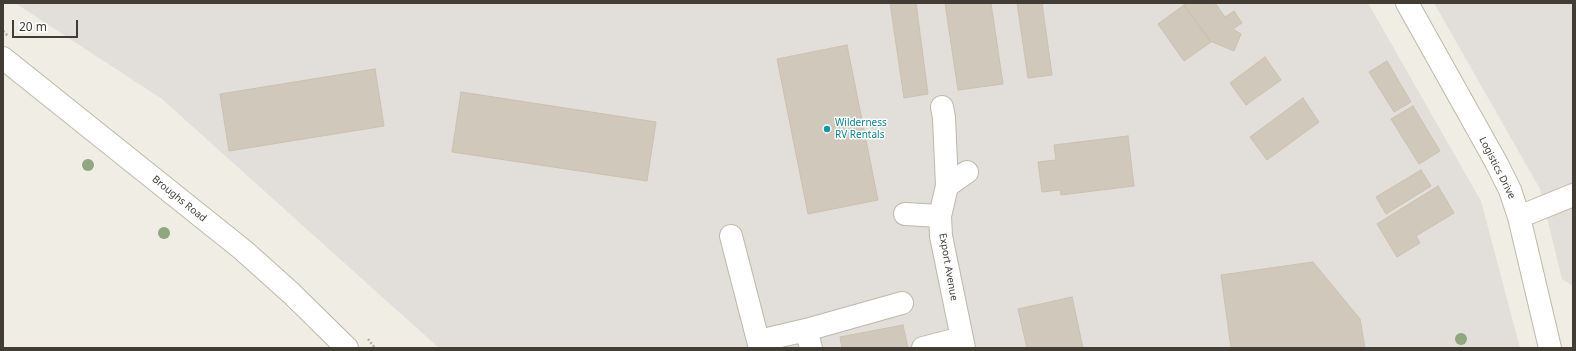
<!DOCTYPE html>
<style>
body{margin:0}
#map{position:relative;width:1576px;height:351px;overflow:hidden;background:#f0ede4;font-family:"Noto Sans",sans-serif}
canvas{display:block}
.frame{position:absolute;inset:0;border:4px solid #413d35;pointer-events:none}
.scale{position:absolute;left:12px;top:20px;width:66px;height:18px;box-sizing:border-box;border:2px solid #413d35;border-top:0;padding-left:5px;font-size:12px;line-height:14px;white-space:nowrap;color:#413d35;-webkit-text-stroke:3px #fff;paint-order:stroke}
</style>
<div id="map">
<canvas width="1576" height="351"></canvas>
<div class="frame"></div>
<div class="scale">20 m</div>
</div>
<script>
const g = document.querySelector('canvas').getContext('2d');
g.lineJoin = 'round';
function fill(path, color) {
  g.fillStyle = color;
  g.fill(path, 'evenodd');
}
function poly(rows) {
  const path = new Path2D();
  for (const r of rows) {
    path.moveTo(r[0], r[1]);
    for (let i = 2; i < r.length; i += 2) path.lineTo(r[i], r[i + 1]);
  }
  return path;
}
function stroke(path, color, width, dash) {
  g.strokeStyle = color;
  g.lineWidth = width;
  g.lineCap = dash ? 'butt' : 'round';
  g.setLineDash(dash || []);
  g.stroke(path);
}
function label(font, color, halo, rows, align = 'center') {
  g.font = font + ' "Noto Sans",sans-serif';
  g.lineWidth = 3;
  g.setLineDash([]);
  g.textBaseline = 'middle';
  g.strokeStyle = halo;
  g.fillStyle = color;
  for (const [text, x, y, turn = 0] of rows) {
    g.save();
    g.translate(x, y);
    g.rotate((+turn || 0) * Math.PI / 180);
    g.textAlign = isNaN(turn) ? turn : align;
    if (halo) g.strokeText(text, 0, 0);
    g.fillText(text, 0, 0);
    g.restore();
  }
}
fill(poly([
 [15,3,1368,3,1481,201,1520,348,439,348,162,99],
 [1434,3,1573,3,1573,286,1562,279,1540,189]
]), '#e2ded9');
const building = poly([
 [890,3,916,3,928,94,904,98,890,3],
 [945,3,991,3,1003,84,958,90,945,3],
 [1017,3,1042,3,1052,75,1028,78,1017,3],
 [1187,3,1215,3,1225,17,1234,11,1242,23,1233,29,1241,34,1234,51,1210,41,1184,5,1187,3],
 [1184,5,1211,42,1184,61,1158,24,1184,5],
 [847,45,878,200,808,214,777,59,847,45],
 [1265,57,1281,80,1246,105,1230,83,1265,57],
 [1387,61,1411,102,1394,112,1369,72,1387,61],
 [375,69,384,126,229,151,220,94,375,69],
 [461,92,656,122,647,181,452,152,461,92],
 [1303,98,1319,122,1267,160,1250,137,1303,98],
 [1413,106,1440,151,1419,164,1391,119,1413,106],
 [1128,136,1134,186,1061,195,1060,190,1042,192,1038,162,1056,160,1054,145,1128,136],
 [1421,170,1431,186,1386,214,1376,197,1421,170],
 [1438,186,1454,213,1416,236,1420,243,1397,257,1377,224,1438,186],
 [1313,262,1360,319,1365,348,1231,348,1221,275,1313,262],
 [1072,297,1083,348,1027,348,1018,309,1072,297],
 [903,325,908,348,842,348,840,337,903,325]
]);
fill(building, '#d0c9bb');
stroke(building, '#cac1af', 1);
const minor = poly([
 [1407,3,1496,162,1510,190,1519,217,1550,348],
 [3,58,243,250,291,293,347,348],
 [942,107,944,118,947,186],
 [905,214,940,216],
 [1519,217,1573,195],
 [731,236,760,348],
 [806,330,811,348],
 [759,341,806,330,902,303],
 [923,348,962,338],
 [964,348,941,236,940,216,947,186,967,172]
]);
stroke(minor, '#bdb8ab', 24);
stroke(poly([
 [3,31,8,36],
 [368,339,375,348]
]), '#bab19b', 2.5, [2, 2]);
stroke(minor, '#fff', 22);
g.fillStyle = '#90a680';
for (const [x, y] of [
 [88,165],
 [164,233],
 [1461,339]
]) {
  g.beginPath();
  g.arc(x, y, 6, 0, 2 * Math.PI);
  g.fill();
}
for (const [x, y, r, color] of [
 [827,129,4,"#0f9aa8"]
]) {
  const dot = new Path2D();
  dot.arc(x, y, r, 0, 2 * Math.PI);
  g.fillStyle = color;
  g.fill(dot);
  stroke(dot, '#fff', 1.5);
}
label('10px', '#0d838f', '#fff', [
 ["Wilderness",835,123],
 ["RV Rentals",835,135]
], 'left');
label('10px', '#413d35', '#fff', [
 ["Logistics Drive",1497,168,63],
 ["Broughs Road",179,199,39],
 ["Export Avenue",948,267,80]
]);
</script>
